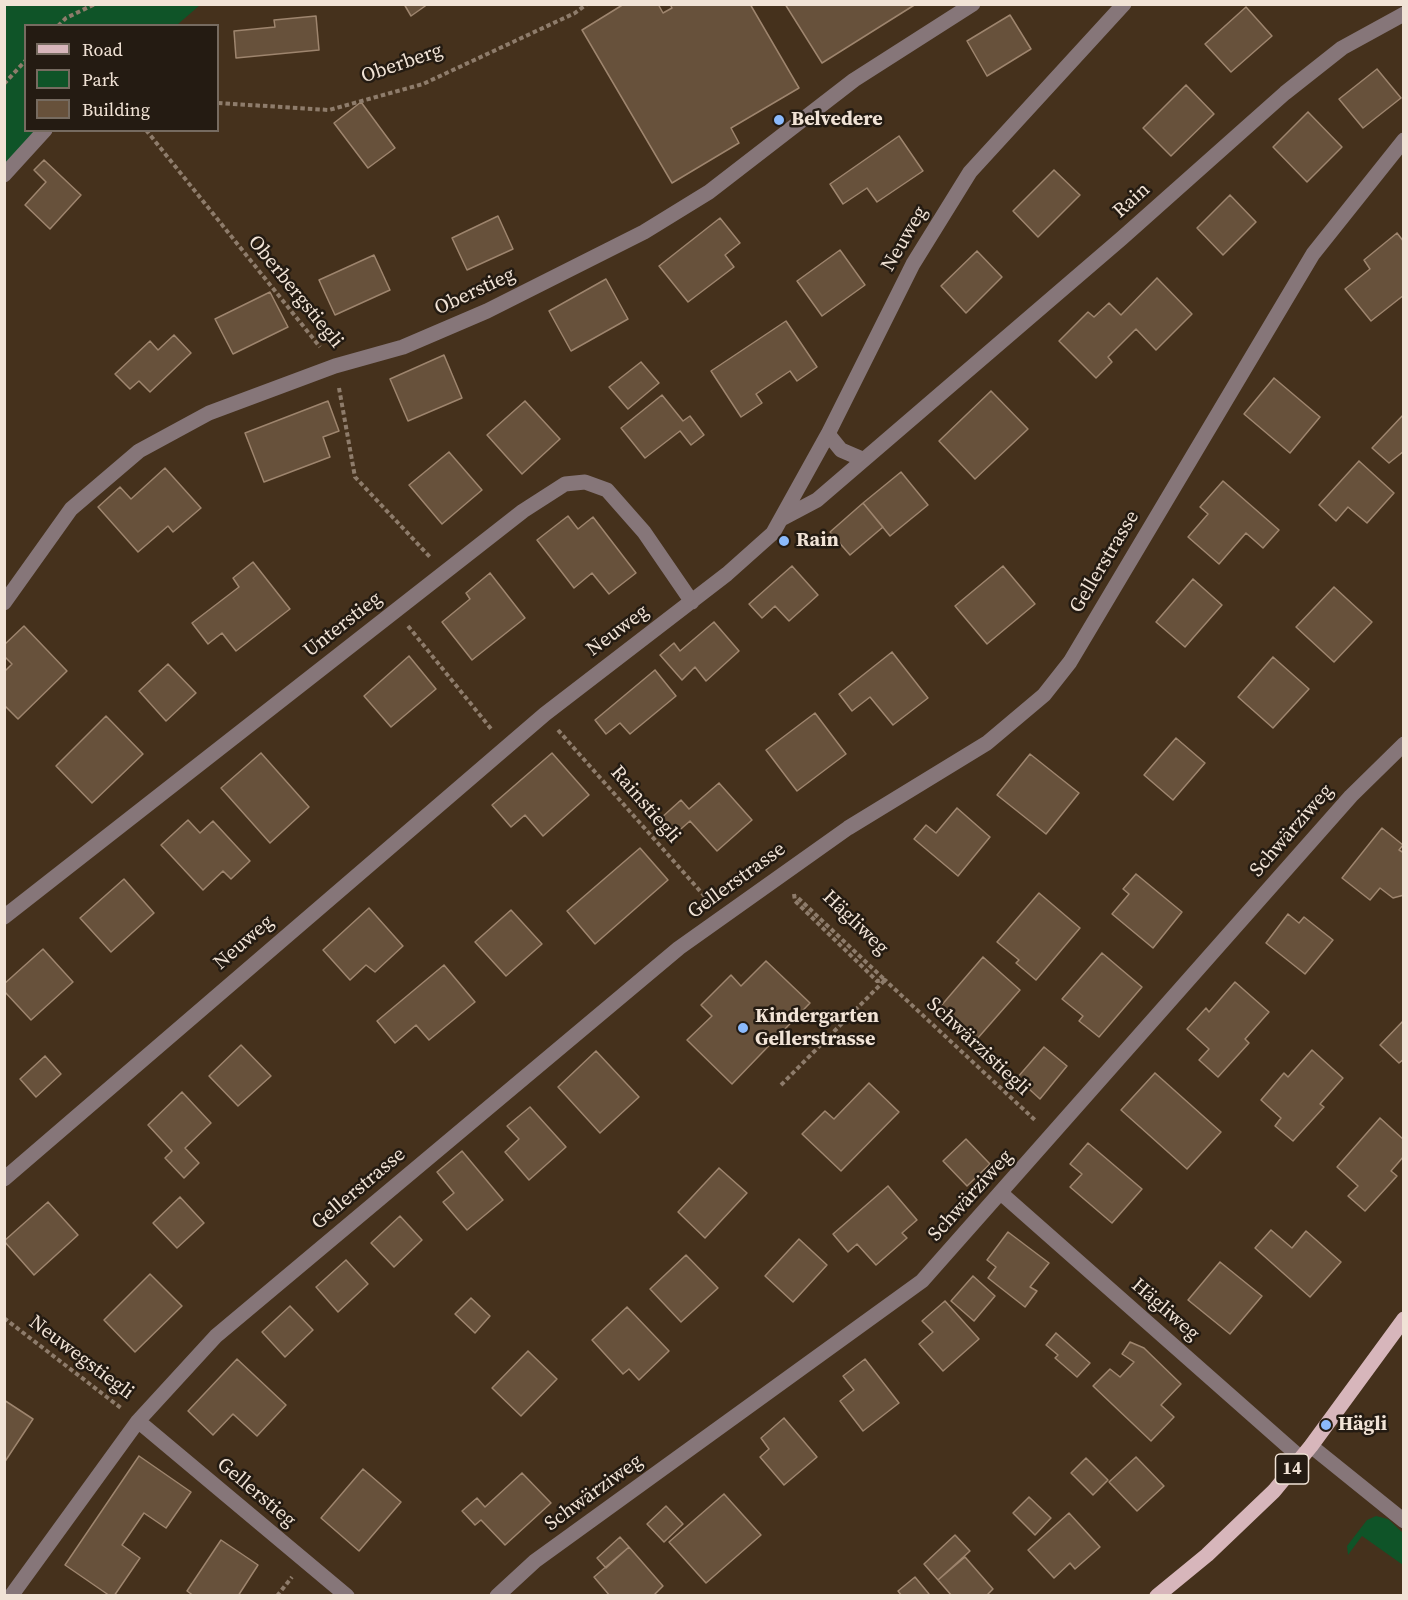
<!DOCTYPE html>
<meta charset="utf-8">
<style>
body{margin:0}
#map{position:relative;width:1408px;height:1600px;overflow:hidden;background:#45311c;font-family:"Source Serif 4",serif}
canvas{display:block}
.frame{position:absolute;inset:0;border:6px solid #f1e3d6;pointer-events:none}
.legend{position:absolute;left:24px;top:24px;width:195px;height:108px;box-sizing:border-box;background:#241b12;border:2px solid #766b60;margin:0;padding:8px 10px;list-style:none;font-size:18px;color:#f1e3d6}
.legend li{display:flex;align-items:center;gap:12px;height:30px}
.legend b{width:30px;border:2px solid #766b60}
</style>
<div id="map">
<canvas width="1408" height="1600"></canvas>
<div class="frame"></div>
<ul class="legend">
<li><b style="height:8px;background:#d7b6bb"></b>Road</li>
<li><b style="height:16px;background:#0f5428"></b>Park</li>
<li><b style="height:16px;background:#67513b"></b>Building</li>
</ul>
</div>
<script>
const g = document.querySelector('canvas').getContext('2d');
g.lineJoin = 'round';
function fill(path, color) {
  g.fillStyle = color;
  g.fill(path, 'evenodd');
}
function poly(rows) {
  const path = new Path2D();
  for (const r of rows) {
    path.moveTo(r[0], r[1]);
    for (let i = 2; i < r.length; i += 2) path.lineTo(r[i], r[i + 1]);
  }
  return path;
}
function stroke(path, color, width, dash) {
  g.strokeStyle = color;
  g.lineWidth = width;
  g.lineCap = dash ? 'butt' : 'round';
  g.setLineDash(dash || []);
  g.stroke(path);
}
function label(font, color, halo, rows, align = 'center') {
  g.font = font + ' "Source Serif 4",serif';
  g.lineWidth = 5;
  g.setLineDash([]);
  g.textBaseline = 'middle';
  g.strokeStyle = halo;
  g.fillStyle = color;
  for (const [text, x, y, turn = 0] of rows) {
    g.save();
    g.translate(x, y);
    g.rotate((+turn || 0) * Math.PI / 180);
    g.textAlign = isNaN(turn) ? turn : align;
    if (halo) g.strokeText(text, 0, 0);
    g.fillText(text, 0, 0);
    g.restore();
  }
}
fill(poly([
 [5,5,200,5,177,25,26,26,26,130,45,131,5,175],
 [1376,1516,1388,1519,1403,1533,1403,1565,1362,1536,1348,1555,1347,1546,1367,1520]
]), '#0f5428');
const building = poly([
 [404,4,428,4,411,16,404,4],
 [624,4,658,4,663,13,672,8,670,4,750,4,799,88,731,128,739,143,672,183,582,30,624,4],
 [785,4,916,4,822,63,785,4],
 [1246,7,1272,36,1231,72,1205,44,1246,7],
 [1010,15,1031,49,987,76,967,41,1010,15],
 [316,16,319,50,236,58,234,31,275,27,274,20,316,16],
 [1377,69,1401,98,1363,128,1339,99,1377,69],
 [1186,85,1214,114,1171,156,1143,128,1186,85],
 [361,102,395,148,368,168,334,123,361,102],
 [1308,112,1342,147,1307,182,1273,147,1308,112],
 [899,136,923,171,877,202,867,188,843,204,830,184,899,136],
 [44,160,81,195,50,229,25,205,46,182,34,170,44,160],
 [1054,170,1080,195,1038,237,1013,211,1054,170],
 [1230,195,1256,222,1223,255,1197,228,1230,195],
 [498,216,513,249,467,270,452,238,498,216],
 [720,218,740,243,725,255,734,267,688,302,659,266,720,218],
 [1397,233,1404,242,1404,295,1371,321,1345,289,1370,269,1364,260,1397,233],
 [840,250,865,285,822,316,797,281,840,250],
 [977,251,1002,277,966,313,941,286,977,251],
 [374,255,390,290,335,315,319,280,374,255],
 [1157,278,1192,314,1156,350,1136,329,1108,357,1112,362,1096,378,1059,341,1088,312,1094,317,1109,303,1121,315,1157,278],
 [606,279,628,319,571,351,549,311,606,279],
 [270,292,288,327,233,354,215,319,270,292],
 [786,321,817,367,797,381,790,371,756,394,762,403,741,417,711,371,786,321],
 [174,335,191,353,150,392,139,381,130,389,115,374,150,341,158,350,174,335],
 [444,355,462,398,408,421,390,379,444,355],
 [641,362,659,383,628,409,609,387,641,362],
 [1274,378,1320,417,1290,453,1244,414,1274,378],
 [991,391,1028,429,975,479,939,441,991,391],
 [662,395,683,421,690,416,704,435,691,445,680,431,645,458,621,428,662,395],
 [328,401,339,431,323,437,330,457,264,482,245,433,328,401],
 [525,401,560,439,522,474,487,435,525,401],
 [1404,414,1404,451,1389,463,1372,448,1404,414],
 [449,452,482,490,442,524,409,485,449,452],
 [1359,461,1394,493,1367,523,1348,507,1336,521,1319,505,1359,461],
 [165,468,201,508,173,532,168,526,138,552,98,507,120,487,131,499,165,468],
 [901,472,928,505,890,536,863,503,901,472],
 [1223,481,1279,530,1263,548,1246,533,1219,564,1188,537,1208,514,1200,507,1223,481],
 [863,503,883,527,850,555,830,532,863,503],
 [568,516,578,529,593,517,636,573,609,594,592,573,574,588,537,540,568,516],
 [253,562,290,609,236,651,222,633,208,644,192,623,239,587,233,578,253,562],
 [792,566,818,595,789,621,775,606,762,618,749,604,792,566],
 [1003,566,1035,604,987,644,955,606,1003,566],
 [490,573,525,618,472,660,442,622,470,599,466,593,490,573],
 [1193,579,1222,605,1185,647,1156,622,1193,579],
 [1334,587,1372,622,1334,662,1296,627,1334,587],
 [714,622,739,651,706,681,695,667,682,680,660,655,674,643,680,651,714,622],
 [24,626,67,671,18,719,4,705,4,672,12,664,4,656,4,645,24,626],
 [892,652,928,698,893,725,870,697,852,711,839,694,892,652],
 [409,656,436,689,391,727,364,696,409,656],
 [1273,657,1309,689,1273,728,1238,697,1273,657],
 [168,664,196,693,166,721,139,691,168,664],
 [655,670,676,696,630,734,620,723,606,734,595,720,655,670],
 [815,713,846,754,797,791,766,750,815,713],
 [106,716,143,754,92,803,56,766,106,716],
 [1176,738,1205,763,1173,800,1144,775,1176,738],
 [261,753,309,807,270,843,221,788,261,753],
 [552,753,589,795,543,836,525,815,511,827,492,805,552,753],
 [1030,754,1079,793,1046,834,997,795,1030,754],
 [719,783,752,820,717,851,690,821,674,835,660,819,681,800,689,809,719,783],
 [957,808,990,837,958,876,914,839,926,825,936,833,957,808],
 [188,820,200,833,213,821,250,861,231,879,223,871,203,890,161,845,188,820],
 [1382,828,1403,845,1399,850,1404,853,1404,895,1393,898,1380,888,1370,900,1342,878,1382,828],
 [640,848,668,880,595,944,567,911,640,848],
 [1136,874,1182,912,1153,948,1112,914,1129,894,1123,889,1136,874],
 [124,879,154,913,111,952,80,918,124,879],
 [1039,893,1080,928,1036,980,1016,963,1019,960,997,942,1039,893],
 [369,908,403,946,375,972,366,965,350,980,323,950,369,908],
 [511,910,542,944,506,976,475,942,511,910],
 [1288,914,1299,923,1304,917,1333,940,1305,974,1266,943,1288,914],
 [43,949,73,982,31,1020,4,991,4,984,43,949],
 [1102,953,1142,987,1099,1037,1079,1021,1083,1016,1062,999,1102,953],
 [983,957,1020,990,977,1039,940,1007,983,957],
 [766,961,810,1003,732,1084,687,1040,712,1016,701,1005,731,975,741,986,766,961],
 [444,965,475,1002,429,1040,416,1025,395,1043,377,1021,444,965],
 [1235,982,1269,1012,1245,1039,1249,1043,1218,1077,1199,1060,1209,1049,1187,1029,1206,1008,1209,1012,1235,982],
 [1404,1020,1404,1059,1399,1063,1380,1045,1404,1020],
 [241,1045,271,1076,238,1106,209,1076,241,1045],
 [1044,1047,1067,1066,1040,1099,1017,1078,1044,1047],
 [1312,1050,1343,1078,1320,1104,1324,1107,1293,1141,1275,1126,1281,1118,1261,1100,1284,1073,1288,1077,1312,1050],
 [596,1051,639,1097,600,1133,558,1087,596,1051],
 [45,1056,61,1074,36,1097,20,1079,45,1056],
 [1155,1073,1221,1132,1187,1169,1121,1110,1155,1073],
 [869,1083,899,1112,841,1171,802,1134,825,1111,834,1119,869,1083],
 [182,1092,211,1123,185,1148,199,1163,184,1178,165,1158,172,1151,148,1125,182,1092],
 [530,1107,566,1147,529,1180,505,1152,519,1139,507,1126,530,1107],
 [1380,1118,1404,1140,1404,1156,1391,1171,1397,1176,1365,1211,1348,1196,1358,1186,1337,1167,1380,1118],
 [966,1139,990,1164,967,1186,943,1161,966,1139],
 [1088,1143,1142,1189,1112,1223,1070,1187,1082,1174,1070,1164,1088,1143],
 [462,1151,503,1200,467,1230,443,1202,454,1193,437,1172,462,1151],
 [719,1168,747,1193,705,1238,678,1212,719,1168],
 [888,1186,917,1220,902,1233,907,1238,876,1265,857,1244,848,1252,833,1234,888,1186],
 [180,1197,204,1223,177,1248,153,1223,180,1197],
 [48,1202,78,1235,34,1275,4,1241,48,1202],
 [400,1216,422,1240,394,1267,371,1243,400,1216],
 [1271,1230,1292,1248,1306,1231,1341,1262,1310,1297,1255,1248,1271,1230],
 [1008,1232,1049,1263,1030,1287,1037,1291,1025,1307,988,1278,996,1267,987,1260,1008,1232],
 [799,1239,827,1265,793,1302,765,1276,799,1239],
 [686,1255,718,1288,681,1322,650,1289,686,1255],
 [346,1260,368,1284,338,1312,316,1287,346,1260],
 [1220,1262,1262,1296,1230,1334,1188,1300,1220,1262],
 [150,1274,182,1306,135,1352,104,1320,150,1274],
 [973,1276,995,1296,974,1321,951,1301,973,1276],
 [471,1298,490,1316,475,1333,455,1314,471,1298],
 [945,1301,979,1339,943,1371,919,1344,933,1332,922,1321,945,1301],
 [290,1306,313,1330,285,1357,262,1332,290,1306],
 [627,1307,669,1351,639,1380,629,1369,623,1374,592,1340,627,1307],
 [1056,1333,1090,1363,1077,1377,1055,1358,1058,1355,1046,1345,1056,1333],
 [1130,1342,1144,1348,1181,1384,1161,1405,1174,1417,1151,1441,1093,1386,1110,1369,1120,1377,1134,1362,1122,1354,1130,1342],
 [528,1351,557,1379,521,1416,492,1388,528,1351],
 [237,1359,286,1405,257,1436,233,1414,213,1435,188,1411,237,1359],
 [865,1359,899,1403,863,1431,840,1401,854,1390,843,1376,865,1359],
 [4,1400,33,1419,4,1463,4,1400],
 [784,1418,817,1457,784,1485,760,1457,769,1449,761,1438,784,1418],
 [139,1456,191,1492,166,1528,144,1513,122,1545,140,1558,114,1596,110,1596,65,1565,139,1456],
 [1136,1457,1164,1486,1137,1511,1109,1482,1136,1457],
 [1086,1458,1108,1480,1093,1495,1071,1473,1086,1458],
 [363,1469,401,1502,359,1551,321,1518,363,1469],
 [522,1473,551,1503,505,1545,481,1520,475,1525,462,1511,477,1498,485,1507,522,1473],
 [724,1494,761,1535,706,1583,669,1542,724,1494],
 [1029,1497,1051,1518,1035,1535,1013,1513,1029,1497],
 [666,1506,683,1524,664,1542,647,1524,666,1506],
 [1069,1513,1100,1547,1075,1569,1070,1563,1054,1578,1028,1550,1069,1513],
 [955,1535,970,1551,938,1580,924,1564,955,1535],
 [620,1537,629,1547,606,1568,597,1558,620,1537],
 [221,1540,258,1565,238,1596,194,1596,187,1591,221,1540],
 [629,1547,663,1586,653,1596,610,1596,594,1577,629,1547],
 [965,1557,993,1589,986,1596,952,1596,938,1580,965,1557],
 [915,1577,929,1594,928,1596,902,1596,898,1591,915,1577]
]);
fill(building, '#67513b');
stroke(building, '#9e856e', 1.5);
stroke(poly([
 [58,26,66,18,95,4],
 [4,84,26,60],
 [218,103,329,110,423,84,575,13,587,4],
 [146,130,320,347],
 [339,388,355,477,430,557],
 [408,626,492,730],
 [558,730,708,900],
 [794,894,795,901,877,981,885,980,1036,1121],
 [781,1085,885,980,796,896],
 [4,1318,121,1408],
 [277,1596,292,1577]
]), '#8e7c6b', 4, [4.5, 3]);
stroke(poly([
 [4,175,45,130],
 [828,434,841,450,862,459],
 [783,518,817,500,1122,238,1285,93,1342,48,1404,14],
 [4,603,71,509,139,451,209,413,335,366,403,347,487,311,644,232,709,192,854,80,973,4],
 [4,917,523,511,565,484,585,482,607,490,644,532,692,602],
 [4,1179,545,714,727,574,773,533,828,434,913,264,970,172,1124,4],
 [1002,1194,1301,1458],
 [138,1421,347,1596],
 [1311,1446,1404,1521],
 [11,1596,138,1421,216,1336,679,948,848,828,987,743,1044,695,1070,662,1313,254,1404,140],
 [497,1596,535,1561,922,1281,1351,796,1404,744]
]), '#867679', 15);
stroke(poly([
 [1157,1596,1207,1555,1274,1491,1311,1446,1404,1319]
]), '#d7b6bb', 15);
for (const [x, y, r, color] of [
 [779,120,6,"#8bbafc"],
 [784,541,6,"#8bbafc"],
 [743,1028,6,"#8bbafc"],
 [1326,1425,6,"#8bbafc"]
]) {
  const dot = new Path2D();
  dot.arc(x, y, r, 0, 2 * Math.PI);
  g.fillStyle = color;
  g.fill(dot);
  stroke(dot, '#241b12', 2);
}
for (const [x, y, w] of [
 [1292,1469,33]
]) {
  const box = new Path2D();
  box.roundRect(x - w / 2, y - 15, w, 30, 4.5);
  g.fillStyle = '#241b12';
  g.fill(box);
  stroke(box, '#f1e3d6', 1.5);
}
label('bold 18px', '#f1e3d6', null, [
 ["14",1292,1469]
]);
label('20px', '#f1e3d6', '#241b12', [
 ["Oberberg",402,64,-19],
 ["Rain",1132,201,-42],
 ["Neuweg",905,239,-60],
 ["Oberbergstiegli",295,292,51],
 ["Oberstieg",475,292,-25],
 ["Gellerstrasse",1105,562,-59],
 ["Unterstieg",343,625,-38],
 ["Neuweg",618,631,-37],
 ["Rainstiegli",645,805,49],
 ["Schwärziweg",1292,831,-49],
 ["Gellerstrasse",737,881,-36],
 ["Hägliweg",855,923,44],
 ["Neuweg",244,943,-41],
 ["Schwärzistiegli",978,1047,43],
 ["Gellerstrasse",359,1189,-40],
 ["Schwärziweg",971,1196,-48],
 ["Hägliweg",1165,1310,41],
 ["Neuwegstiegli",81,1358,37],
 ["Gellerstieg",256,1493,40],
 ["Schwärziweg",594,1493,-36]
]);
label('bold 20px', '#f1e3d6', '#241b12', [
 ["Belvedere",791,120],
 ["Rain",796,541],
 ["Kindergarten",755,1017],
 ["Gellerstrasse",755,1040],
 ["Hägli",1338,1425]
], 'left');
</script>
